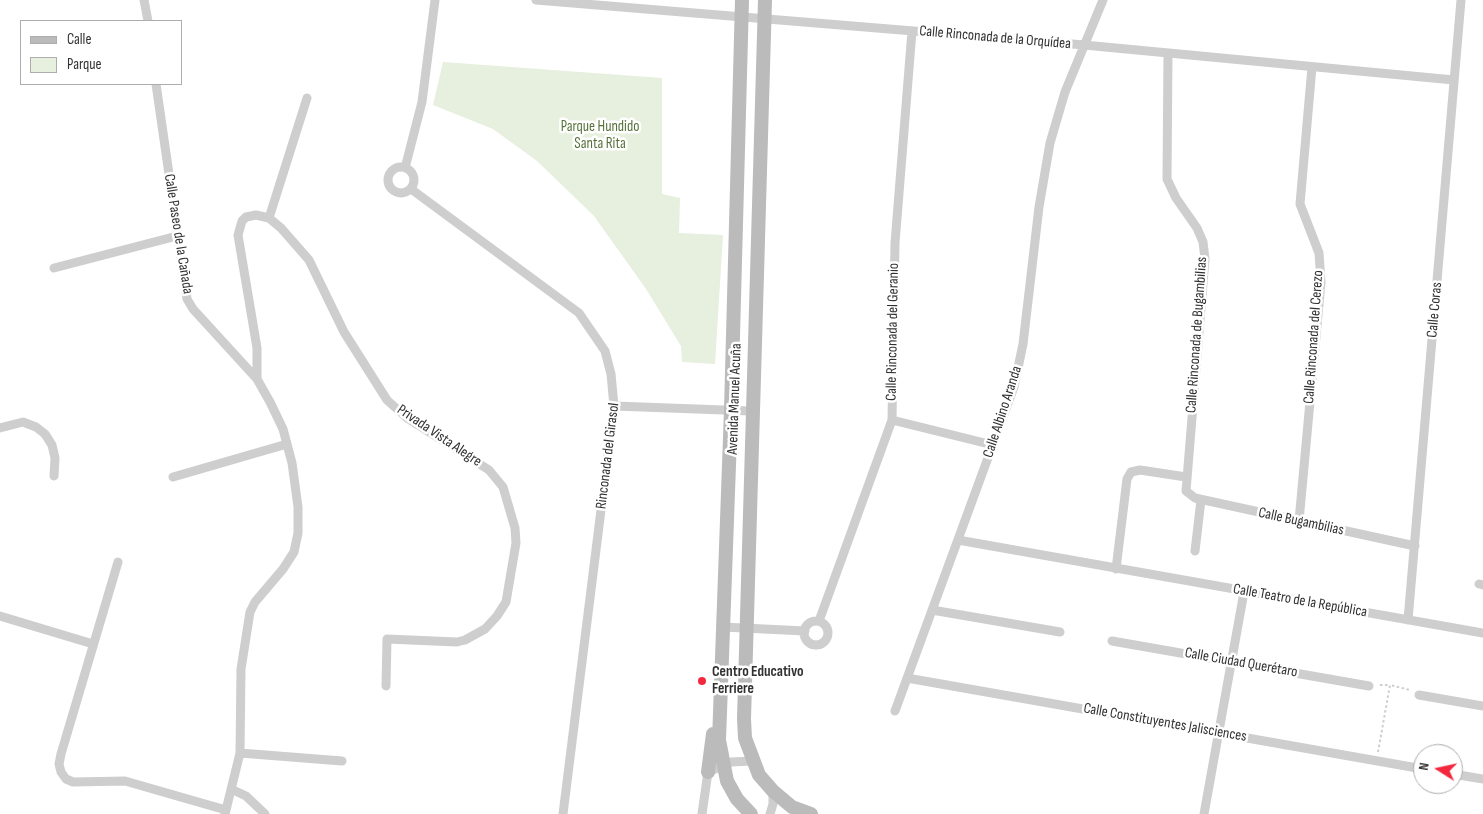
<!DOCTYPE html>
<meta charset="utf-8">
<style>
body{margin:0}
#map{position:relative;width:1483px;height:814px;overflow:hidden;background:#fff;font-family:"Sofia Sans Condensed",sans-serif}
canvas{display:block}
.legend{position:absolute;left:20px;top:20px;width:162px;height:65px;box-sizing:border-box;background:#fff;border:1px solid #adadad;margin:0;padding:6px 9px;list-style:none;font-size:15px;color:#313131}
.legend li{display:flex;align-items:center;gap:10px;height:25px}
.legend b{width:25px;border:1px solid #adadad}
.north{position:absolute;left:1413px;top:744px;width:50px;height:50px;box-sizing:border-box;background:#fff;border:1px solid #adadad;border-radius:50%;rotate:280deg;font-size:14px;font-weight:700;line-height:20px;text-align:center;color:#313131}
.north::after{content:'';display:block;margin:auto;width:18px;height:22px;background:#f3273e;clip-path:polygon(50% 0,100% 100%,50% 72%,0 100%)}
</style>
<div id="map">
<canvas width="1483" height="814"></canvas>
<ul class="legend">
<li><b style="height:6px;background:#bbb"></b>Calle</li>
<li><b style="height:14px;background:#e7efde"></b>Parque</li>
</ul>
<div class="north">N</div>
</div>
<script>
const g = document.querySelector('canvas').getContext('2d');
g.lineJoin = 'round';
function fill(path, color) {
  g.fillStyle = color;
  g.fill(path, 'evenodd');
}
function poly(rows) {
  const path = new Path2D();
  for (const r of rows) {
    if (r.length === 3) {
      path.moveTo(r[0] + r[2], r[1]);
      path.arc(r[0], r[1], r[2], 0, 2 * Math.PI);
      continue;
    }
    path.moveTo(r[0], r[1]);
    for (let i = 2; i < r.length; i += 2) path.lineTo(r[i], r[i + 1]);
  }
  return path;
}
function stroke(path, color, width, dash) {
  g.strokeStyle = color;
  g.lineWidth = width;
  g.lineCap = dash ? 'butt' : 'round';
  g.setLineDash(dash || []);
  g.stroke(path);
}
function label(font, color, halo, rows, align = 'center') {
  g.font = font + ' "Sofia Sans Condensed",sans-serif';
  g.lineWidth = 5;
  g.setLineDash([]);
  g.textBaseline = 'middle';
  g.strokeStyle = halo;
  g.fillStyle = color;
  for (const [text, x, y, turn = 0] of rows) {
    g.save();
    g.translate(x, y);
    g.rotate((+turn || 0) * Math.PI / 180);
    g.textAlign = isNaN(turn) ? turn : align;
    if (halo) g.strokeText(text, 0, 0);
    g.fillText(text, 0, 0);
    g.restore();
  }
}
fill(poly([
 [443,62,662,78,662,194,680,198,679,233,723,235,715,364,682,362,681,346,646,289,594,216,537,161,493,129,433,105]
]), '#e7efde');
stroke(poly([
 [1380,685,1390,685],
 [1378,752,1390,685,1410,690]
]), '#cecece', 2, [2.5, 2.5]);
stroke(poly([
 [144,0,148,21],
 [536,0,1084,45,1454,80],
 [1168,53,1167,179,1176,198,1197,228,1203,242,1205,259,1186,491,1195,498,1415,546],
 [156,84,187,299,193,309,257,379,270,402,283,429,292,463,298,507,298,533,294,552,283,569,255,602,250,612,241,669,240,753,225,814],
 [401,180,13],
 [405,168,422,102,435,0],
 [411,189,579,313,605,351,611,374,614,406,563,814],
 [269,218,307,98],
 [54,268,177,236],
 [257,379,257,348,238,235,242,221,246,217,256,215,269,218,281,228,309,260,344,332,387,400,407,418,489,470,503,487,515,528,516,543,506,602,497,616,485,629,465,640,457,642,387,639,386,686],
 [614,406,751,411],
 [892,420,993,445],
 [0,428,23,422,36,427,45,434,52,445,55,458,54,476],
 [173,477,287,444],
 [1299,521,1321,282,1319,253,1300,204,1312,67],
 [958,540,1483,633],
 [1195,551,1201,500],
 [118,562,61,754,59,764,61,772,66,779,73,782,125,781,226,810],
 [1116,569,1127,479,1131,472,1140,470,1186,477],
 [1479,584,1483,585],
 [932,610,1060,632],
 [0,616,93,644],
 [1408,620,1461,0],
 [819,621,892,420,895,243,912,31],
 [816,633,12],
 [723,627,805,631],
 [1112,641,1369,686],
 [907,678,1423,769],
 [1419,695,1483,706],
 [895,711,1014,387,1023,344,1039,207,1050,143,1065,92,1103,0],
 [240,753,342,761],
 [1453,774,1483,779],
 [231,789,246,796,265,814],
 [702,814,708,772,731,762,752,761],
 [770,814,773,804,773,791],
 [1204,814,1244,592]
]), '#cecece', 9);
stroke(poly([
 [742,0,731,410,719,740,727,781,737,799,751,814],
 [765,0,744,719,745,738,759,775,773,791,792,807,811,814],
 [708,772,713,734]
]), '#bbb', 14);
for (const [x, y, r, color] of [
 [702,681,5,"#f3273e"]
]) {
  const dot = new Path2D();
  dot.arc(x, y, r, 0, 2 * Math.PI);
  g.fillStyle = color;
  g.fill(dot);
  stroke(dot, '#fff', 2);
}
label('15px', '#313131', '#fff', [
 ["Calle Rinconada de la Orquídea",995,38,5],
 ["Calle Paseo de la Cañada",178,234,81],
 ["Calle Coras",1435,310,-85],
 ["Calle Rinconada del Geranio",893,332,-89],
 ["Calle Rinconada de Bugambilias",1197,335,-86],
 ["Calle Rinconada del Cerezo",1314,337,-86],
 ["Avenida Manuel Acuña",735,399,-88],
 ["Calle Albino Aranda",1003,412,-72],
 ["Privada Vista Alegre",439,436,34],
 ["Rinconada del Girasol",608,456,-83],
 ["Calle Bugambilias",1301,522,12],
 ["Calle Teatro de la República",1300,601,10],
 ["Calle Ciudad Querétaro",1241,663,10],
 ["Calle Constituyentes Jalisciences",1165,723,10]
]);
label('15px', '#56713a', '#fff', [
 ["Parque Hundido",600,127],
 ["Santa Rita",600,144]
]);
label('bold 15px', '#313131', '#fff', [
 ["Centro Educativo",712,672],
 ["Ferriere",712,689]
], 'left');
</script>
